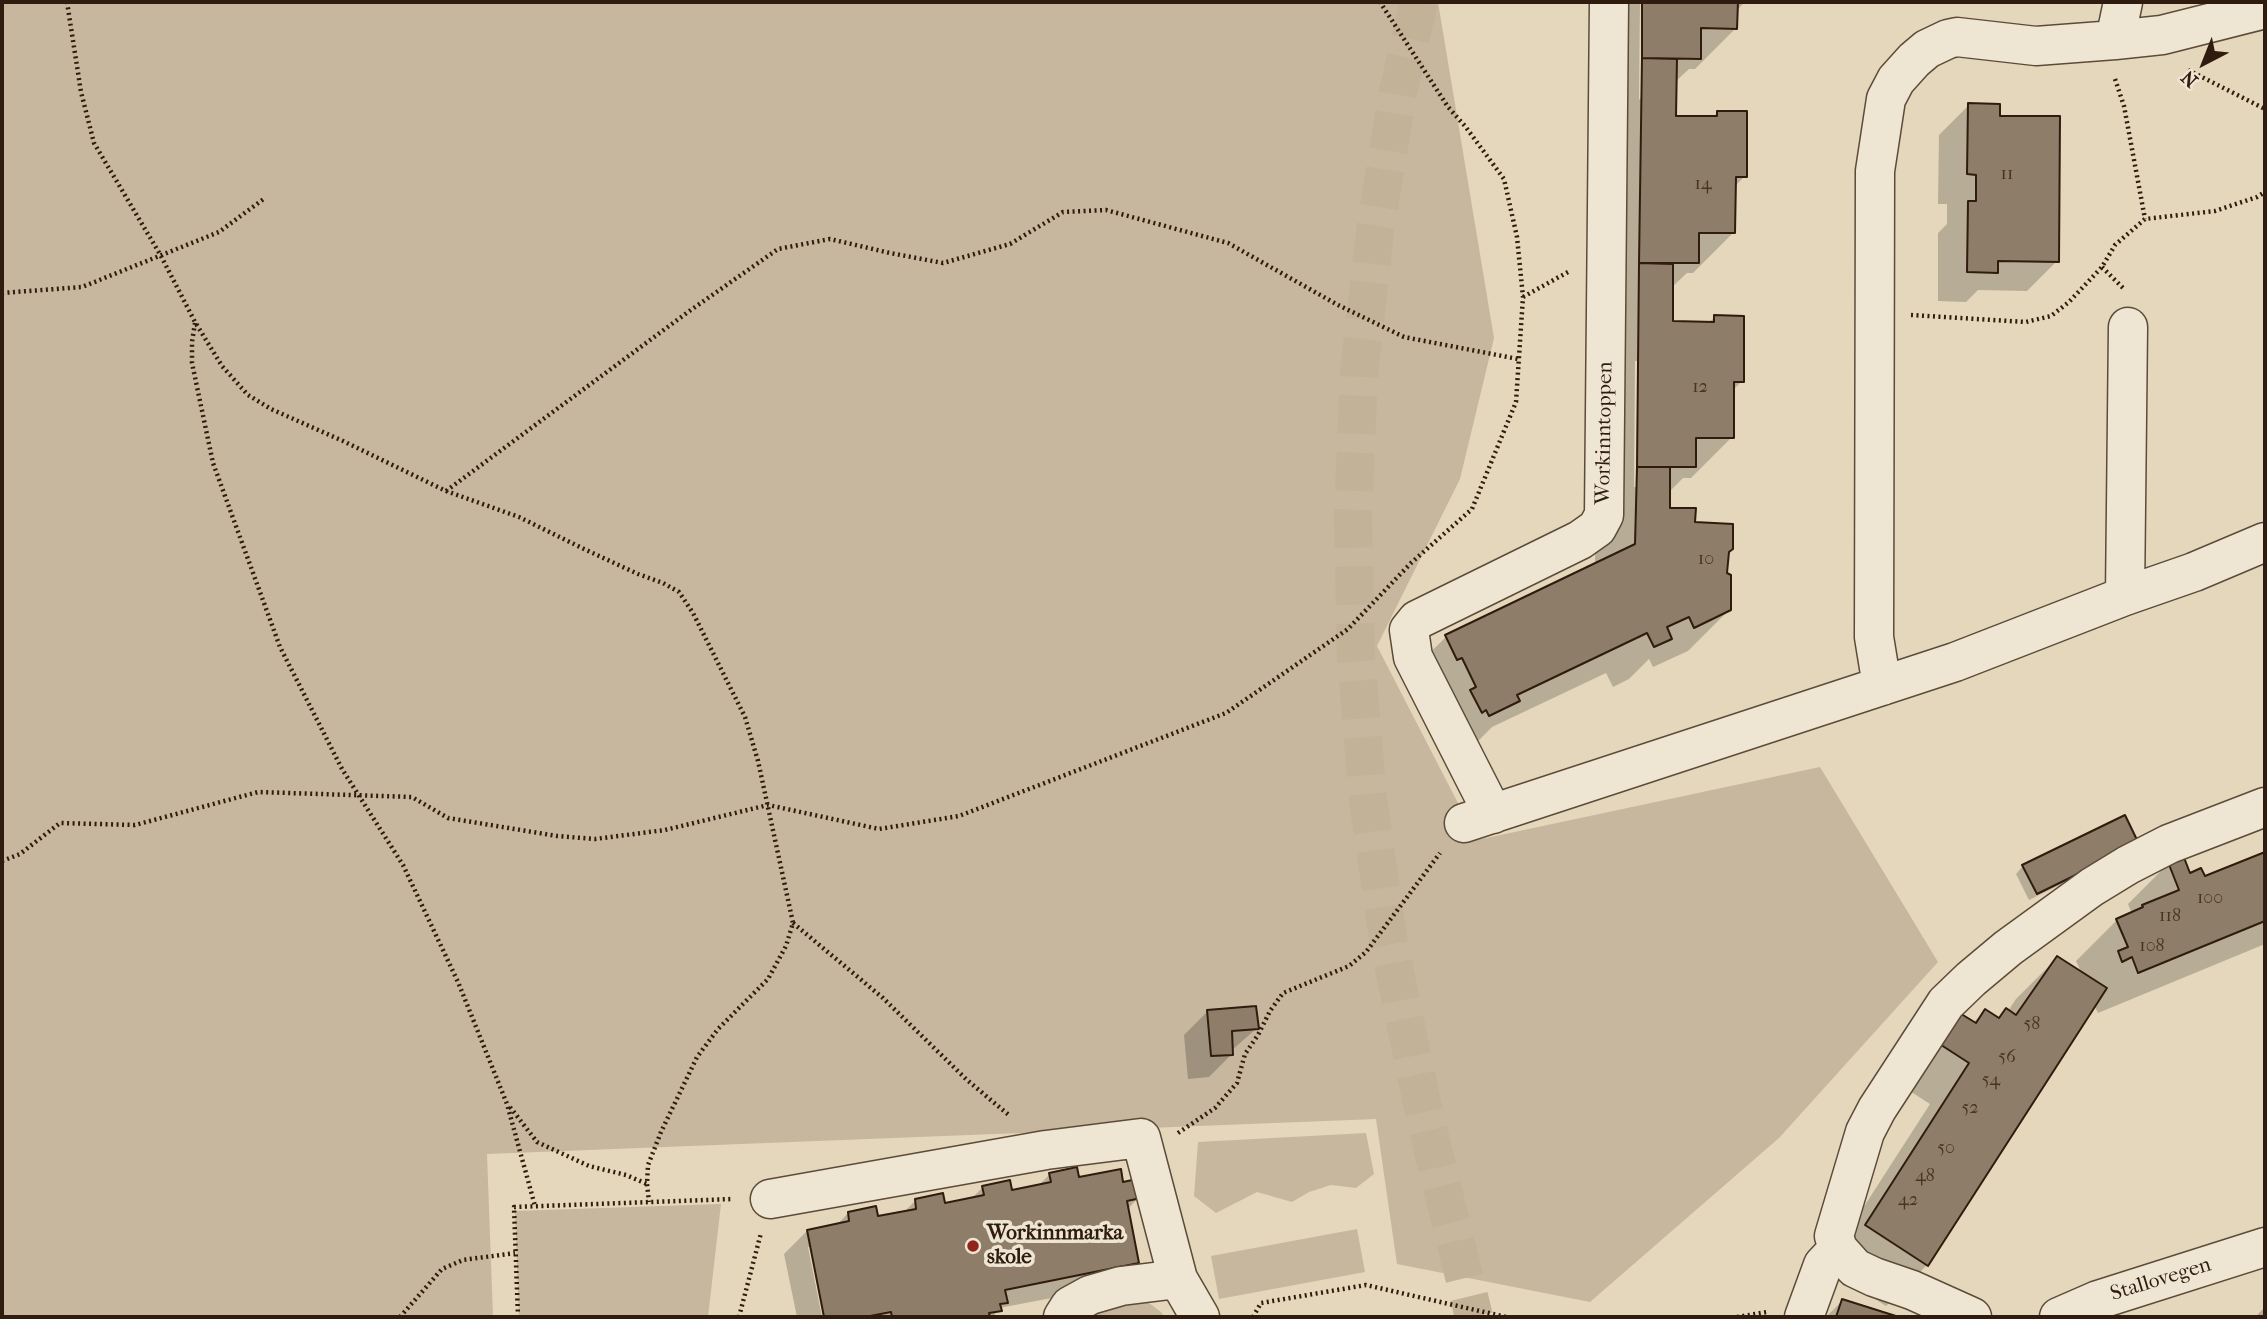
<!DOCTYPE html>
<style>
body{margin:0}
#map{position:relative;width:2267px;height:1319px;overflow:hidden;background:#e5d7bb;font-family:"IM FELL French Canon",serif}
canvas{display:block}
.frame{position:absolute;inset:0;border:4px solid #301c0e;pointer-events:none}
.north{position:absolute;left:2169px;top:28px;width:70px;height:70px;-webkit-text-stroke:5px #eee5d3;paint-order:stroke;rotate:222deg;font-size:19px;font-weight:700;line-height:28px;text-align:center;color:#301c0e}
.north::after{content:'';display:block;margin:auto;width:24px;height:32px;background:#301c0e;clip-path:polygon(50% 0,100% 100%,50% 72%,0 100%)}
</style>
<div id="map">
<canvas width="2267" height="1319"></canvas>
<div class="frame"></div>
<div class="north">N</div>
</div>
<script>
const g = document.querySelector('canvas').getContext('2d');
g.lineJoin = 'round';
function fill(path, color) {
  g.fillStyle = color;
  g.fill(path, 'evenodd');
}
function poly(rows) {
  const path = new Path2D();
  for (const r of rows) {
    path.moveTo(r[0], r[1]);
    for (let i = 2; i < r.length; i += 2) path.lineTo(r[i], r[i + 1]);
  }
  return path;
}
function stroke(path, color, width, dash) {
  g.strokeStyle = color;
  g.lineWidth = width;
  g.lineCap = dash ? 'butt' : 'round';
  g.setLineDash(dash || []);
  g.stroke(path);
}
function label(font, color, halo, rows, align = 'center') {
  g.font = font + ' "IM FELL French Canon",serif';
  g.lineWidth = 7;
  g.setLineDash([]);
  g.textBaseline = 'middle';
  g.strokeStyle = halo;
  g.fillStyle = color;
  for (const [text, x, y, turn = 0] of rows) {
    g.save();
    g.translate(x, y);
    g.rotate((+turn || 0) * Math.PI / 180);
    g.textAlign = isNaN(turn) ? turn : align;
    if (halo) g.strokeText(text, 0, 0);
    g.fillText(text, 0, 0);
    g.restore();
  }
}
fill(poly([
 [2,2,1438,2,1494,338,1460,479,1377,646,1477,840,1820,767,1938,962,1779,1138,1590,1302,1397,1264,1376,1119,487,1154,493,1317,2,1317],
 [1366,1133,1374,1174,1356,1188,1331,1185,1309,1192,1292,1202,1257,1192,1216,1213,1194,1196,1198,1142],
 [721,1204,708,1317,519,1317,515,1211],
 [1357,1229,1365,1272,1219,1299,1211,1256],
 [1136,1298,1149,1303,1161,1312,1164,1317,1090,1317,1096,1310]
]), '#c6b79e');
fill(poly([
 [1602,2,1640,2,1639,100,1642,96,1644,2,1745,2,1736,11,1736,28,1695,69,1689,69,1675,82,1675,118,1712,118,1718,112,1745,176,1734,187,1734,232,1693,273,1687,273,1671,288,1671,323,1708,323,1715,317,1742,381,1732,391,1732,437,1691,478,1683,478,1668,493,1668,509,1694,524,1727,553,1725,574,1729,610,1688,651,1653,667,1649,659,1629,679,1613,687,1606,673,1492,727,1477,742,1405,677,1446,637,1595,565],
 [1635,361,1639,361,1637,487,1634,487],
 [1969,105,1998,118,2057,261,2027,291,1978,290,1966,302,1938,301,1938,233,1947,224,1947,204,1938,204,1939,135],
 [2129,851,2029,900,2016,874,2023,866],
 [2265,854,2265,944,2098,1013,2094,1005,1927,1265,1886,1306,1825,1267,1930,1104,1899,1084,1918,1055,1973,1023,1985,1011,1998,1019,2008,1011,2016,999,2057,958,2082,974,2076,961,2117,920,2132,914,2128,904,2169,863,2189,875,2204,879],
 [1207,1012,1257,1028,1231,1051,1232,1054,1209,1077,1188,1079,1184,1035],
 [1050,1174,1122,1184,1139,1197,1127,1210,1138,1263,1115,1286,999,1308,993,1317,825,1317,812,1247,808,1247,822,1317,797,1317,784,1254,807,1231,836,1226,848,1213,876,1218,903,1213,916,1200,943,1205,970,1200,983,1187,1010,1192,1038,1186],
 [1842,1301,1893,1317,1826,1317],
 [2265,1307,2265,1317,2255,1317]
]), '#0003');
const building = poly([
 [1642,2,1738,2,1737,29,1701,28,1701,59,1642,58,1642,2],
 [1642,58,1677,59,1676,116,1717,116,1717,111,1747,111,1747,177,1736,177,1735,233,1699,233,1699,263,1639,263,1642,58],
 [1968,103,2000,104,2000,116,2060,116,2059,262,1998,261,1998,273,1967,272,1968,201,1976,201,1976,175,1967,174,1968,103],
 [1639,263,1673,264,1673,321,1714,322,1714,315,1744,316,1744,382,1734,382,1734,438,1696,438,1696,467,1637,467,1639,263],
 [1637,467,1670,467,1670,508,1696,508,1695,522,1733,524,1733,549,1729,552,1727,573,1731,575,1731,610,1694,628,1689,617,1667,627,1672,639,1654,647,1647,633,1517,695,1520,701,1489,716,1486,710,1482,713,1470,690,1476,687,1462,658,1457,660,1445,635,1635,544,1637,467],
 [2125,815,2139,844,2037,894,2022,865,2125,815],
 [2265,852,2265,921,2138,973,2132,957,2122,962,2118,951,2128,947,2116,919,2143,907,2142,905,2179,890,2168,862,2183,855,2190,873,2201,868,2205,876,2265,852],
 [2057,956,2107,988,1928,1266,1865,1225,1969,1063,1938,1043,1958,1012,1976,1023,1985,1009,1999,1018,2006,1008,2016,1015,2057,956],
 [1256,1006,1259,1029,1232,1031,1233,1055,1211,1056,1207,1010,1256,1006],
 [1077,1167,1079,1177,1121,1169,1123,1182,1137,1179,1141,1198,1127,1201,1139,1263,1005,1290,1008,1303,1000,1304,1002,1311,989,1313,990,1317,892,1317,891,1312,865,1317,824,1317,807,1230,849,1221,848,1212,876,1206,878,1216,916,1209,915,1199,943,1193,945,1203,984,1195,982,1186,1010,1180,1012,1190,1051,1182,1049,1173,1077,1167],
 [1842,1299,1899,1317,1836,1317,1842,1299]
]);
fill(building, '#8e7d68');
stroke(building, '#301c0e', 2);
stroke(poly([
 [1419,2,1398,92,1375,232,1359,374,1353,516,1356,658,1368,800,1389,944,1425,1117,1474,1317]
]), '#c1b298', 38, [38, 19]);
const minor = poly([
 [2115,40,2123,2],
 [2125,596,2128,327],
 [1882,686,1874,637,1875,171,1886,99,1896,80,1914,60,1927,49,1948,39,1957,37,2036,46,2115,40,2162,35,2265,9],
 [1493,814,1413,657,1409,630,1417,620,1580,540,1597,528,1604,515,1609,2],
 [1464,823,1955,662,2125,596,2194,572,2265,542],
 [770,1199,1046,1150,1141,1138,1178,1279,1200,1317],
 [1063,1317,1070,1306,1090,1295,1121,1286,1178,1279],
 [1804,1317,1823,1265,1838,1249],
 [1972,1317,1912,1290,1874,1277,1855,1268,1838,1249,1834,1236,1865,1132,1877,1109,1946,1003,1971,979,2008,948,2092,887,2128,865,2169,844,2265,807],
 [2059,1317,2098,1300,2265,1247]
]);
stroke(minor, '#5d4b39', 41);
stroke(poly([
 [67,2,81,92,94,143,161,256,195,322,222,366,248,395,271,409,343,441,446,491,519,517,584,549,638,574,663,583,679,592,693,613,745,717,758,761,793,923,786,946,768,979,718,1029,697,1057,661,1132,648,1165,647,1184,649,1202],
 [2188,70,2265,109],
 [2115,79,2124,106,2145,219],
 [2102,267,2124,289],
 [2,293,82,287,219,232,265,198],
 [1523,297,1568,272],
 [1911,315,2026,322,2051,316,2069,302,2102,267,2115,245,2145,219,2215,211,2257,197,2265,192],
 [195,323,192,342,192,363,213,463,280,647,342,769,403,865,458,982,507,1104,535,1206],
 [446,491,688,312,778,249,830,239,890,253,943,263,1010,244,1063,212,1106,210,1228,243,1338,305,1404,337,1518,359],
 [2,861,20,854,60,823,135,825,258,792,412,797,448,818,557,836,595,839,665,830,768,805,879,829,959,816,1226,713,1348,629,1411,563,1472,509,1516,402,1523,297,1517,237,1504,179,1465,126,1448,107,1380,2],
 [793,923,883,998,967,1080,1010,1116],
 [510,1107,537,1142,589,1166,626,1175,647,1184],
 [1178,1133,1215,1108,1237,1083,1245,1054,1258,1035,1270,1011,1283,993,1349,966,1366,952,1440,853],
 [400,1317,442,1269,463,1260,515,1253],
 [518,1317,514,1207,733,1199],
 [739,1317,761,1233],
 [1253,1317,1261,1303,1366,1285,1506,1317],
 [1737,1317,1767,1312]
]), '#301c0e', 4.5, [2, 3.5]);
stroke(minor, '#eee5d3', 38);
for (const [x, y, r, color] of [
 [973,1246,7,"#8f2418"]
]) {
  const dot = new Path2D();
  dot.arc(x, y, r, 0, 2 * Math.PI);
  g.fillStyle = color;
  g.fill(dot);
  stroke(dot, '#eee5d3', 2.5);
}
label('18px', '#483424', null, [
 ["11",2007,175],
 ["14",1703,185],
 ["12",1700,388],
 ["10",1706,560],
 ["100",2210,899],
 ["118",2170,917],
 ["108",2152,947],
 ["58",2032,1025],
 ["56",2007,1058],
 ["54",1991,1081],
 ["52",1970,1109],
 ["50",1946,1149],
 ["48",1925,1177],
 ["42",1908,1201]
]);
label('21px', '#301c0e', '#eee5d3', [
 ["Workinntoppen",1605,433,-89],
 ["Stallovegen",2161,1280,-17]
]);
label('bold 21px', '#301c0e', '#eee5d3', [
 ["Workinnmarka",987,1234],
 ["skole",987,1258]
], 'left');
</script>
